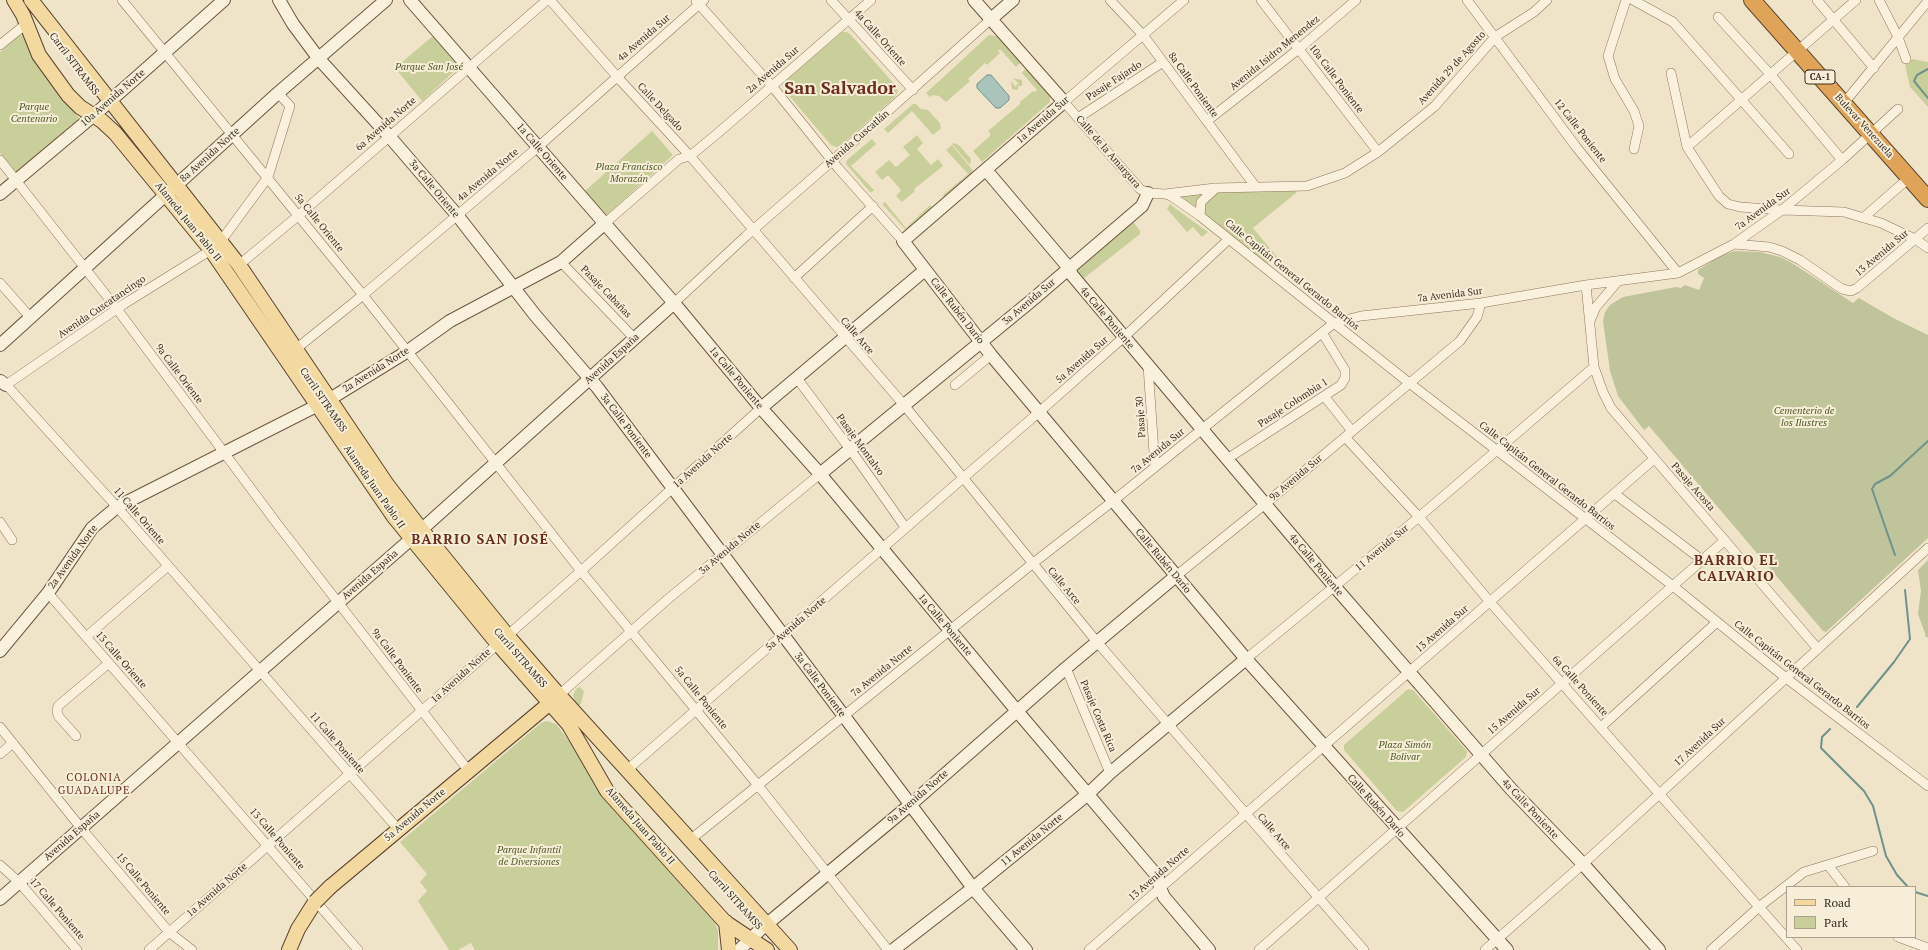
<!DOCTYPE html>
<meta charset="utf-8">
<style>
body{margin:0}
#map{position:relative;width:1928px;height:950px;overflow:hidden;background:#f0e4c8;font-family:"PT Serif",serif}
canvas{display:block}
.legend{position:absolute;left:1786px;top:886px;width:130px;height:52px;box-sizing:border-box;background:#f7eed8;border:1px solid #ada18e;margin:0;padding:5px 7px;list-style:none;font-size:12px;color:#3d2e20}
.legend li{display:flex;align-items:center;gap:8px;height:20px}
.legend b{width:20px;border:1px solid #ada18e}
</style>
<div id="map">
<canvas width="1928" height="950"></canvas>
<ul class="legend">
<li><b style="height:5px;background:#f3d9a0"></b>Road</li>
<li><b style="height:11px;background:#c9cf9b"></b>Park</li>
</ul>
</div>
<script>
const g = document.querySelector('canvas').getContext('2d');
g.lineJoin = 'round';
function fill(path, color) {
  g.fillStyle = color;
  g.fill(path, 'evenodd');
}
function poly(rows) {
  const path = new Path2D();
  for (const r of rows) {
    path.moveTo(r[0], r[1]);
    for (let i = 2; i < r.length; i += 2) path.lineTo(r[i], r[i + 1]);
  }
  return path;
}
function stroke(path, color, width, dash) {
  g.strokeStyle = color;
  g.lineWidth = width;
  g.lineCap = dash ? 'butt' : 'round';
  g.setLineDash(dash || []);
  g.stroke(path);
}
function label(font, color, halo, rows, align = 'center') {
  g.font = font + ' "PT Serif",serif';
  g.lineWidth = 4;
  g.setLineDash([]);
  g.textBaseline = 'middle';
  g.strokeStyle = halo;
  g.fillStyle = color;
  for (const [text, x, y, turn = 0] of rows) {
    g.save();
    g.translate(x, y);
    g.rotate((+turn || 0) * Math.PI / 180);
    g.textAlign = isNaN(turn) ? turn : align;
    if (halo) g.strokeText(text, 0, 0);
    g.fillText(text, 0, 0);
    g.restore();
  }
}
fill(poly([
 [842,32,847,32,851,35,896,86,898,91,895,97,840,146,836,147,831,145,785,91,783,86,786,80],
 [23,35,79,118,76,122,16,172,0,153,0,52,19,36],
 [434,35,459,67,422,101,395,68],
 [989,35,997,36,1021,62,1016,67,1000,49,998,51,1000,53,987,65,985,63,968,79,970,81,946,102,939,96,933,95,930,97,926,93],
 [1912,59,1928,62,1928,107,1910,87,1905,65],
 [1026,68,1050,95,1050,102,982,162,973,151,990,136,990,133,988,131,1020,104,1020,102,1033,91,1035,92,1037,90,1022,73],
 [1013,78,1022,80,1022,86,1018,86,1018,90,1012,89,1011,81,1016,87,1017,84,1019,84],
 [913,104,916,104,921,109,928,110,940,123,941,129,939,130,928,117,939,130,933,135,912,111,888,133,884,129],
 [652,131,673,155,607,215,585,191],
 [917,135,923,143,917,149,931,165,938,159,943,166,914,189,915,191,902,202,896,196,901,190,888,175,882,180,875,172,889,160,896,167,910,155,903,147],
 [872,139,876,144,851,166,874,190,871,193,846,164,847,160],
 [953,143,959,145,971,159,970,165,952,144],
 [952,145,974,172,945,198,943,195,968,174,946,150],
 [1297,190,1296,193,1253,228,1278,258,1266,264,1203,212,1203,205,1215,193,1219,192],
 [1204,193,1197,209,1181,199,1181,196],
 [885,202,906,228,930,205,933,209,907,231,882,204],
 [1170,204,1176,209,1208,232,1202,237,1193,227,1187,232,1167,209],
 [1129,216,1140,231,1140,234,1078,283,1069,268],
 [580,687,584,691,581,704,576,707,573,695,577,688],
 [1408,689,1413,690,1467,751,1466,757,1403,812,1397,811,1344,750,1344,745],
 [547,721,556,724,569,741,602,797,715,923,718,931,718,950,475,950,471,943,458,950,449,950,418,901,427,891,420,882,427,874,400,842,541,723]
]), '#c9cf9b');
fill(poly([
 [1735,251,1760,252,1780,257,1792,263,1853,303,1859,298,1895,319,1928,335,1928,538,1826,632,1823,631,1649,426,1644,430,1618,396,1610,371,1603,321,1605,312,1610,305,1623,297,1676,287,1681,288,1685,285,1699,290,1704,278,1698,274,1698,270,1720,256],
 [1928,560,1928,638,1925,636,1925,633,1918,614,1921,591,1918,570]
]), '#bfc49a');
const water = poly([
 [987,75,991,75,1009,96,1009,100,1000,108,996,108,977,88,977,84,987,75]
]);
fill(water, '#a9c4bc');
stroke(water, '#6f938a', 1);
stroke(poly([
 [1928,69,1917,75,1914,81,1928,98],
 [1895,555,1872,489,1875,484,1890,476,1928,441],
 [1857,707,1894,662,1910,639,1905,590],
 [1830,729,1822,737,1821,748,1864,791,1873,806,1886,856,1897,875,1908,887],
 [1915,892,1928,896]
]), '#6f938a', 2);
const street = poly([
 [122,0,363,295,581,571,757,784,888,950],
 [550,0,621,81,690,156,904,405,1097,642,1364,950],
 [831,0,913,90],
 [1110,0,1143,35,1255,186],
 [1184,0,1064,102,1140,189,1148,193,1165,194,1171,196,1200,216,1408,382,1673,586,1786,678,1928,786],
 [1261,0,1378,152],
 [1467,0,1577,148,1678,273],
 [1626,0,1608,56,1615,79,1634,111,1639,126,1634,149],
 [1633,0,1673,22,1789,154],
 [1817,0,1874,68],
 [1879,0,1898,37,1906,59],
 [696,1,772,86,838,168,903,241],
 [1718,17,1770,74,1842,160],
 [0,45,26,24],
 [1671,73,1687,147,1719,196,1728,204,1740,207,1782,210,1844,212,1881,223,1915,239,1928,248],
 [1844,103,1928,1],
 [1078,118,1163,62],
 [1207,121,1300,48,1356,0],
 [1687,147,1856,0],
 [0,160,117,309,278,525,468,770],
 [1165,194,1215,188],
 [1200,216,1201,202,1216,188,1307,186,1345,173,1378,152,1435,106,1495,37,1534,12,1547,0],
 [1863,218,1910,177],
 [604,224,679,159,690,156,718,133,871,0],
 [221,241,268,177,290,106,278,93],
 [1734,244,1769,247,1782,251,1800,260,1842,289,1851,291,1857,288,1928,228],
 [561,262,635,339],
 [239,265,299,215,547,0],
 [794,278,873,206],
 [0,283,30,317],
 [1586,285,1594,367,1603,392,1611,408,1818,649],
 [674,303,746,236,832,161,991,19],
 [1590,321,1596,307,1618,281],
 [296,349,363,295,538,147,704,0],
 [1148,366,1155,467],
 [796,377,850,449,905,527],
 [2,380,117,507,398,829],
 [6,385,124,304,211,250],
 [955,385,991,355],
 [1324,396,1352,431],
 [1345,437,1419,517,1490,602,1797,950],
 [1227,459,1341,385,1345,378,1345,370,1323,334],
 [1615,494,1702,560],
 [0,522,12,540],
 [1176,576,1265,504,1460,341,1477,317,1481,303],
 [48,593,358,950],
 [86,637,168,566],
 [1246,659,1419,517,1594,367],
 [1066,668,1110,773],
 [559,695,668,599,820,474],
 [0,727,81,828,169,932,192,950],
 [1601,727,1717,622],
 [76,736,59,717,57,712,58,706,109,663],
 [0,754,13,743],
 [627,770,1038,413,1124,337,1229,239],
 [690,840,1032,564,1113,501,1334,323,1361,316,1481,303,1586,285,1678,273,1734,244,1782,210,1842,160,1898,109],
 [0,865,19,882,77,950],
 [1828,865,1845,887],
 [1898,937,1928,948],
 [149,950,581,571,761,408],
 [1089,950,1654,459],
 [1259,950,1725,540],
 [1485,950,1583,864,1928,548],
 [1711,950,1759,907,1804,872,1873,851]
]);
const secondary = poly([
 [279,0,293,24,319,59,389,136,457,215,535,315,597,387,973,888,1026,950],
 [410,0,674,303,761,408,820,474,1017,711,1158,877,1160,888,1164,897,1209,950],
 [974,0,1064,102,903,241,991,355,1246,659,1507,950],
 [991,19,1013,0],
 [986,170,1069,268,1072,275,1335,587,1511,789,1583,864,1659,950],
 [0,194,93,116,224,0],
 [0,345,278,93,386,0],
 [0,381,6,385],
 [761,408,925,270],
 [820,474,1031,301,1142,206,1148,193],
 [0,651,48,593,92,528,117,507,330,399,408,351,450,321,561,262,604,224],
 [0,899,411,539,674,303],
 [739,950,761,929,910,805,1066,668,1176,576],
 [893,950,973,888,1088,794,1110,773,1246,659]
]);
const primary = poly([
 [14,0,23,15,39,55,68,95,80,107,102,121,115,133,211,250,394,517,497,643,569,725,607,791,725,922,767,950],
 [31,0,239,265,386,483,421,529,507,635,559,695,790,950],
 [330,887,556,698],
 [726,922,729,950],
 [289,950,298,929,315,902]
]);
const highway = poly([
 [1752,0,1928,199]
]);
stroke(street, '#8d765c', 10);
stroke(secondary, '#6f573f', 14);
stroke(primary, '#5b4430', 16);
stroke(highway, '#5b4430', 18);
stroke(street, '#faf1dc', 9);
stroke(secondary, '#faf1dc', 12);
stroke(primary, '#f3d9a0', 14);
stroke(highway, '#e0a458', 16);
const primaryBridge = poly([
 [315,902,330,887]
]);
stroke(primaryBridge, '#5b4430', 16, []);
stroke(primaryBridge, '#f3d9a0', 14);
for (const [x, y, w] of [
 [1820,77,30]
]) {
  const box = new Path2D();
  box.roundRect(x - w / 2, y - 7, w, 14, 3);
  g.fillStyle = '#f7eed8';
  g.fill(box);
  stroke(box, '#3d2e20', 1);
}
label('bold 9px', '#3d2e20', null, [
 ["CA-1",1820,77]
]);
label('10px', '#3d2e20', '#f7eed8', [
 ["4a Avenida Sur",644,38,-41],
 ["4a Calle Oriente",880,38,48],
 ["Avenida Isidro Menendez",1275,53,-39],
 ["Carril SITRAMSS",74,64,53],
 ["Avenida 29 de Agosto",1452,68,-48],
 ["2a Avenida Sur",773,70,-41],
 ["10a Calle Poniente",1336,79,53],
 ["Pasaje Fajardo",1114,81,-33],
 ["8a Calle Poniente",1193,85,54],
 ["10a Avenida Norte",113,98,-41],
 ["Calle Delgado",660,107,47],
 ["1a Avenida Sur",1043,120,-41],
 ["6a Avenida Norte",386,124,-41],
 ["Bulevar Venezuela",1864,126,48],
 ["12 Calle Poniente",1580,131,52],
 ["Avenida Cuscatlán",857,139,-41],
 ["1a Calle Oriente",542,152,49],
 ["Calle de la Amargura",1108,152,49],
 ["8a Avenida Norte",210,155,-42],
 ["4a Avenida Norte",488,175,-40],
 ["3a Calle Oriente",434,189,50],
 ["7a Avenida Sur",1763,209,-36],
 ["Alameda Juan Pablo II",188,222,51],
 ["5a Calle Oriente",319,223,51],
 ["13 Avenida Sur",1882,253,-40],
 ["Calle Capitán General Gerardo Barrios",1292,275,39],
 ["Pasaje Cabañas",606,292,46],
 ["7a Avenida Sur",1450,295,-7],
 ["3a Avenida Sur",1029,302,-40],
 ["Avenida Cuscatancingo",102,307,-34],
 ["Calle Rubén Darío",957,311,52],
 ["4a Calle Poniente",1107,318,50],
 ["Calle Arce",857,336,49],
 ["Avenida España",612,359,-42],
 ["5a Avenida Sur",1082,360,-41],
 ["2a Avenida Norte",376,370,-32],
 ["9a Calle Oriente",179,374,53],
 ["1a Calle Poniente",736,378,50],
 ["Carril SITRAMSS",323,400,56],
 ["Pasaje Colombia 1",1293,403,-33],
 ["Pasaje 30",1141,417,-94],
 ["3a Calle Poniente",626,426,53],
 ["Pasaje Montalvo",860,445,54],
 ["7a Avenida Sur",1158,451,-39],
 ["1a Avenida Norte",703,461,-42],
 ["Calle Capitán General Gerardo Barrios",1547,476,38],
 ["9a Avenida Sur",1296,478,-40],
 ["Alameda Juan Pablo II",374,487,55],
 ["Pasaje Acosta",1693,487,49],
 ["11 Calle Oriente",139,516,49],
 ["3a Avenida Norte",730,548,-40],
 ["11 Avenida Sur",1382,548,-40],
 ["2a Avenida Norte",73,557,-54],
 ["Calle Rubén Darío",1163,561,50],
 ["4a Calle Poniente",1316,565,50],
 ["Avenida España",370,575,-41],
 ["Calle Arce",1064,586,50],
 ["5a Avenida Norte",796,624,-41],
 ["1a Calle Poniente",945,625,50],
 ["13 Avenida Sur",1442,629,-41],
 ["Carril SITRAMSS",520,658,49],
 ["13 Calle Oriente",121,660,49],
 ["9a Calle Poniente",397,661,53],
 ["7a Avenida Norte",882,671,-39],
 ["Calle Capitán General Gerardo Barrios",1802,675,38],
 ["1a Avenida Norte",461,676,-42],
 ["3a Calle Poniente",820,685,53],
 ["6a Calle Poniente",1580,686,48],
 ["5a Calle Poniente",701,698,51],
 ["15 Avenida Sur",1514,711,-41],
 ["Pasaje Costa Rica",1098,716,67],
 ["17 Avenida Sur",1700,742,-43],
 ["11 Calle Poniente",337,743,49],
 ["9a Avenida Norte",918,797,-41],
 ["Calle Rubén Darío",1376,806,48],
 ["4a Calle Poniente",1530,809,47],
 ["5a Avenida Norte",415,815,-40],
 ["Alameda Juan Pablo II",640,826,49],
 ["Calle Arce",1274,832,49],
 ["Avenida España",72,836,-41],
 ["13 Calle Poniente",277,839,49],
 ["11 Avenida Norte",1032,840,-39],
 ["13 Avenida Norte",1159,874,-41],
 ["15 Calle Poniente",143,884,50],
 ["1a Avenida Norte",217,890,-41],
 ["Carril SITRAMSS",735,900,48],
 ["17 Calle Poniente",57,909,49]
]);
label('italic 10px', '#4d5a26', '#f7eed8', [
 ["Parque San José",429,67],
 ["Parque",34,107],
 ["Centenario",34,119],
 ["Plaza Francisco",629,167],
 ["Morazán",629,179],
 ["Cementerio de",1804,411],
 ["los Ilustres",1804,423],
 ["Plaza Simón",1405,745],
 ["Bolivar",1405,757],
 ["Parque Infantil",529,850],
 ["de Diversiones",529,862]
]);
g.letterSpacing = '1px';
label('11px', '#6b2e1e', '#f7eed8', [
 ["COLONIA",94,778],
 ["GUADALUPE",94,791]
]);
g.letterSpacing = '0px';
g.letterSpacing = '1px';
label('bold 14px', '#6b2e1e', '#f7eed8', [
 ["BARRIO SAN JOSÉ",480,540],
 ["BARRIO EL",1736,561],
 ["CALVARIO",1736,577]
]);
g.letterSpacing = '0px';
label('bold 18px', '#6b2e1e', '#f7eed8', [
 ["San Salvador",840,89]
]);
</script>
